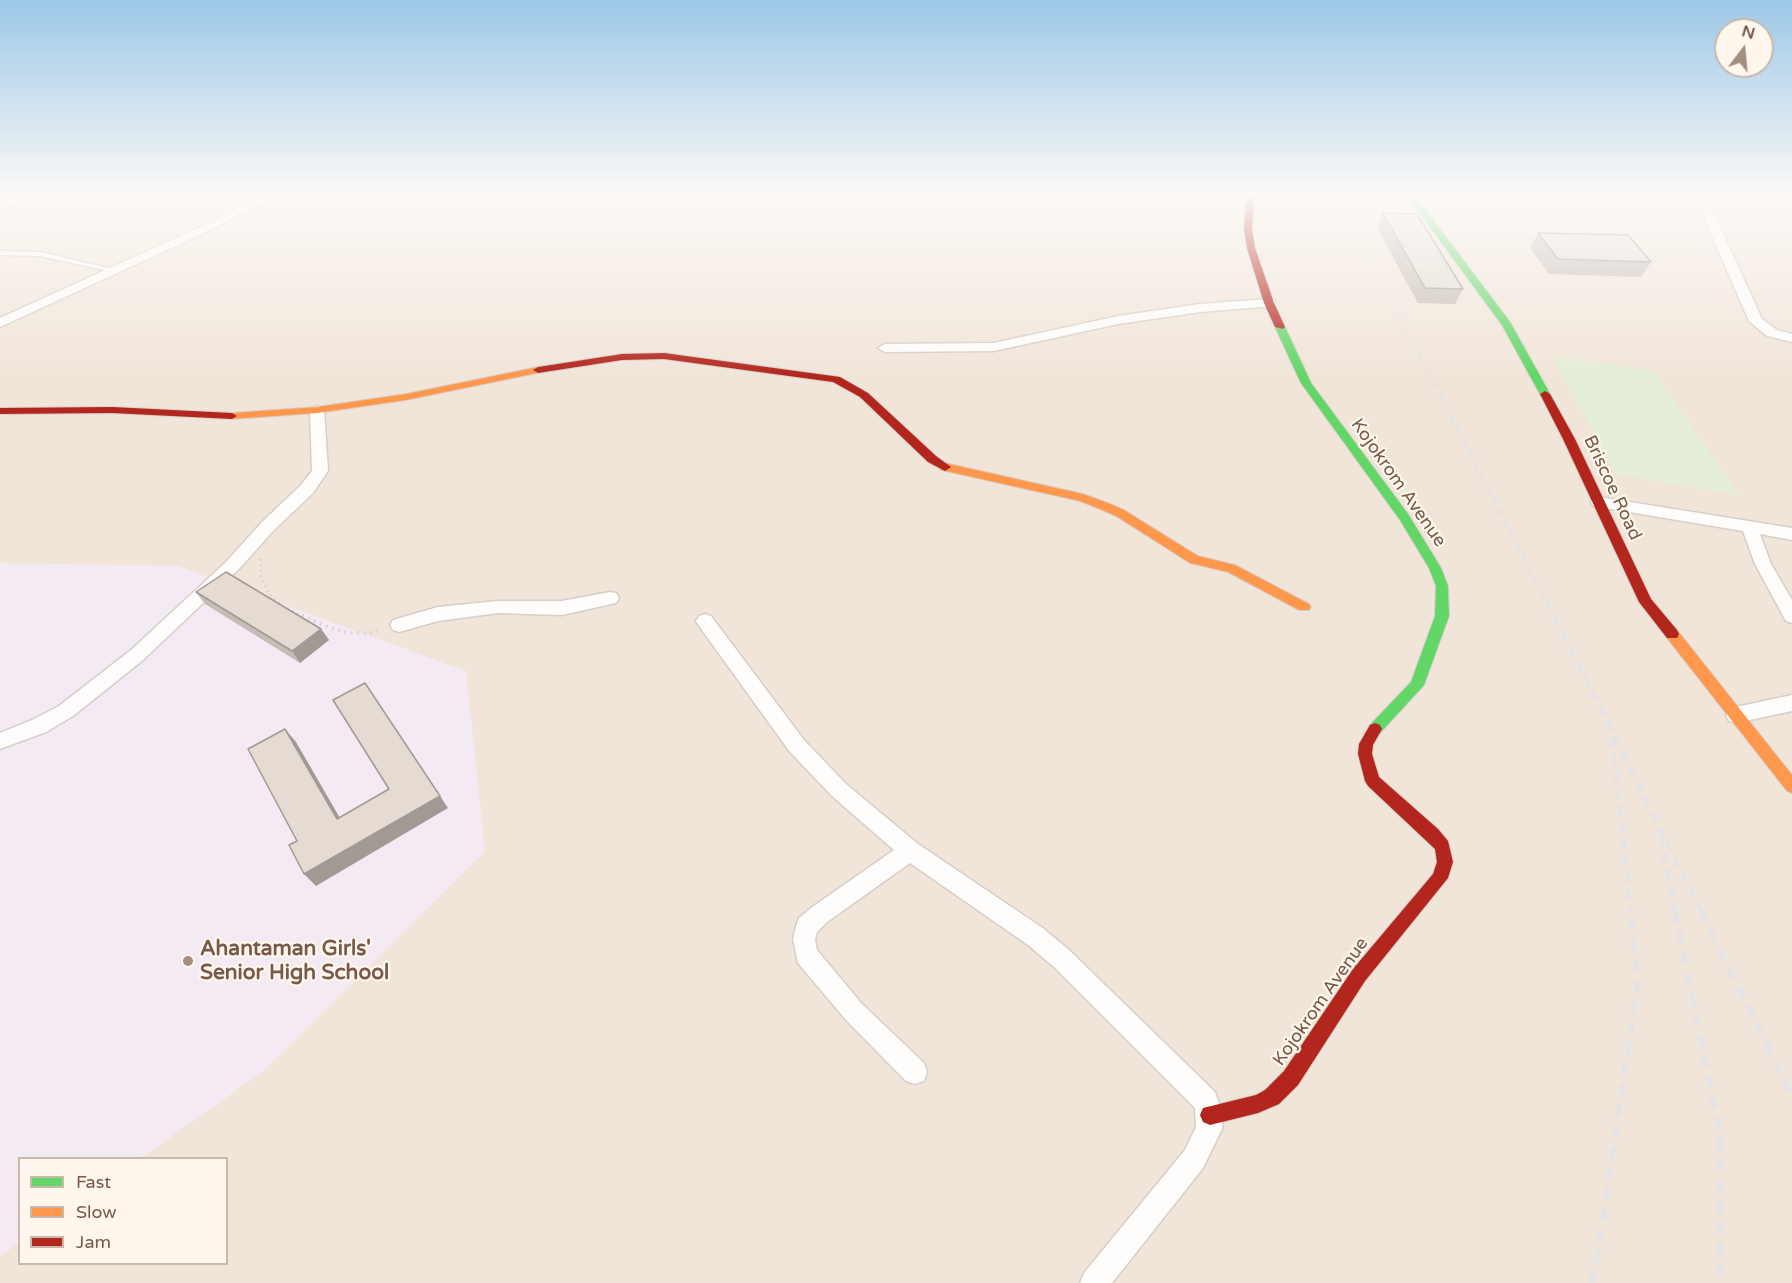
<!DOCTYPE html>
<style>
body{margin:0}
#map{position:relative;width:1792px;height:1283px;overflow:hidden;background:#f8f2ec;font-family:"Varela Round",sans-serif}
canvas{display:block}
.legend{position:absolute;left:18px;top:1157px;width:210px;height:108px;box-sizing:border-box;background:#fff7ed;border:2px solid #c9b8ac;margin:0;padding:8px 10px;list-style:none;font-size:18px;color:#77594a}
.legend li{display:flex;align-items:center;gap:12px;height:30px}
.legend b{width:30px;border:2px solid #c9b8ac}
.north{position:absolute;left:1714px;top:18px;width:60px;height:60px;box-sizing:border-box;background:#fff7ed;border:2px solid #c9b8ac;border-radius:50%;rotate:16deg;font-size:16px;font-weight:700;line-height:24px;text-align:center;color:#77594a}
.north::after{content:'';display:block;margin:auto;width:21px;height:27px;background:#a48f83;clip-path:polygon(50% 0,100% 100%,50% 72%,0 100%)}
</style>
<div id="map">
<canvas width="1792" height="1283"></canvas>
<ul class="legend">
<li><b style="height:8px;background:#63d668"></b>Fast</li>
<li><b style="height:8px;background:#ff974d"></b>Slow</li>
<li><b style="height:8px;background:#b3261e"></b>Jam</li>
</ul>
<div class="north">N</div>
</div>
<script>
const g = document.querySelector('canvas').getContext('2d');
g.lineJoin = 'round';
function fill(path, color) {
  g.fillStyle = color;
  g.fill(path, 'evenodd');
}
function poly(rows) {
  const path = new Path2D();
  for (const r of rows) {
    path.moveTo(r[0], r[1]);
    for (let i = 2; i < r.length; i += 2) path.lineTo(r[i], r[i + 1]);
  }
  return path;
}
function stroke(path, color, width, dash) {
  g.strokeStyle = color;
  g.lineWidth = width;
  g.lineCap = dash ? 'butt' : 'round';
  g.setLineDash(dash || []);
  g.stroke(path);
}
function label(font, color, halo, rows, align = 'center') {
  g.font = font + ' "Varela Round",sans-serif';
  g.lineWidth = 4.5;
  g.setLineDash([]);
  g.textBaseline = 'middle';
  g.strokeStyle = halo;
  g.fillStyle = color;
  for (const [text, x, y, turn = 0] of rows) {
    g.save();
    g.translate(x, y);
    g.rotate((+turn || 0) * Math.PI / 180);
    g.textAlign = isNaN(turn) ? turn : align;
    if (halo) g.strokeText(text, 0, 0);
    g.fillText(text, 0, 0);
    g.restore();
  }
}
fill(poly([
 [0,196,1792,196,1792,1283,0,1283],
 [20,1158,226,1158,226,1264,20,1264]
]), '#f1e5d9');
fill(poly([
 [0,563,178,566,466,671,485,851,265,1070,141,1158,20,1158,19,1243,0,1256]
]), '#f4eaf3');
fill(poly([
 [1552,356,1653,371,1739,495,1616,474]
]), '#e5eed6');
const lane = poly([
 [22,196,31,196,0,209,0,205,22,196],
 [0,251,40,252,117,270,114,272,40,256,0,255,0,251]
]);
const street = poly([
 [259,196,273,196,217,227,0,327,0,318,209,223,259,196],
 [1707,208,1713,211,1762,319,1777,330,1792,334,1792,342,1767,336,1749,321,1701,211,1707,208],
 [1269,299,1274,300,1275,303,1274,306,1200,312,1118,324,994,351,885,352,878,348,885,344,994,343,1118,316,1200,304,1269,299],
 [317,406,324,410,328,471,313,493,273,531,239,569,143,660,73,716,46,732,0,749,0,733,32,720,59,706,131,650,227,561,261,523,301,485,312,471,310,410,317,406],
 [1599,497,1792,528,1792,540,1760,534,1771,564,1792,600,1792,623,1786,621,1755,564,1743,531,1593,506,1591,502,1593,498,1599,497],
 [610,592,616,593,619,598,616,603,562,615,498,613,438,621,399,632,393,630,390,625,393,620,438,607,498,601,562,601,610,592],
 [705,614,711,616,804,740,846,784,918,844,1044,929,1070,951,1215,1092,1223,1115,1222,1129,1203,1168,1112,1283,1080,1283,1084,1273,1185,1150,1196,1127,1195,1108,1054,967,1028,945,910,863,827,922,817,932,815,939,817,950,862,1004,924,1063,927,1072,924,1081,915,1084,906,1081,846,1020,798,963,793,939,796,926,799,918,811,908,894,850,832,796,790,752,699,626,696,621,699,616,705,614],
 [1792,695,1792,711,1736,723,1729,721,1726,715,1729,709,1736,707,1792,695]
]);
const fast = poly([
 [1407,196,1415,196,1510,322,1550,394,1549,396,1541,396,1502,325,1407,196],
 [1280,324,1285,327,1311,383,1408,514,1441,568,1448,586,1449,616,1424,685,1380,733,1375,735,1370,733,1368,729,1370,725,1411,682,1435,616,1436,586,1429,568,1400,520,1301,383,1275,327,1280,324]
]);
const slow = poly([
 [538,367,543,370,542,372,406,400,317,413,232,419,227,416,232,413,317,407,406,394,538,367],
 [945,463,1083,494,1108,503,1124,510,1198,556,1235,565,1309,604,1311,607,1309,610,1299,610,1228,572,1190,563,1116,516,1100,509,1080,501,941,470,939,467,945,463],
 [1672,629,1677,630,1792,775,1792,793,1787,791,1667,638,1665,634,1672,629]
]);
const jam = poly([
 [1246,196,1254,196,1252,229,1255,248,1274,303,1285,327,1283,329,1275,327,1264,303,1247,248,1244,229,1246,196],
 [664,353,840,377,868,393,936,456,951,467,945,471,928,462,860,397,833,382,664,359,622,360,538,373,533,370,538,367,622,354,664,353],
 [1545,391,1550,394,1575,439,1651,599,1677,630,1679,634,1677,638,1667,638,1639,602,1563,439,1540,394,1545,391],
 [112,407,232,413,237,416,232,419,112,413,0,414,0,408,112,407],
 [1375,723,1380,725,1382,729,1373,745,1372,754,1379,777,1438,829,1448,841,1453,862,1448,878,1365,981,1298,1085,1279,1104,1258,1113,1210,1125,1203,1122,1200,1115,1203,1108,1256,1095,1265,1090,1284,1071,1353,969,1433,874,1437,862,1435,849,1368,786,1365,781,1358,754,1359,744,1370,725,1375,723]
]);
stroke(lane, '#d6cec8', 3);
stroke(street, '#d6cec8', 3);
stroke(fast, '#d7cec8', 2);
stroke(slow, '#d7cec8', 2);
stroke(jam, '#d7cec8', 2);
stroke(poly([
 [261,559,261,578,268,592,280,605],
 [287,609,305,617]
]), '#dad2ce', 3, [1.5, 4]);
stroke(poly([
 [302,616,330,628,349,633,370,633,382,629]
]), '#dad2ce', 4, [1.5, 5]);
fill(lane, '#fefdfc');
fill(street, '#fefdfc');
fill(fast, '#63d668');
fill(slow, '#ff974d');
fill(jam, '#b3261e');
stroke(poly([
 [1339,196,1375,269],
 [1371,261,1433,383]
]), '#e5e3e5', 3, [6, 4.5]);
stroke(poly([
 [1433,381,1554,617]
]), '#e5e3e5', 4, [8, 5]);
stroke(poly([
 [1553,616,1611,729,1631,912],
 [1614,736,1701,912],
 [1660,836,1675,912]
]), '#e5e3e5', 5, [10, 7]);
stroke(poly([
 [1675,911,1720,1135,1720,1283],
 [1700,911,1792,1096],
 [1591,1283,1595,1271,1638,982,1630,911]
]), '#e5e3e5', 6, [13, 8]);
fill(poly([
 [1383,213,1463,289,1455,304,1418,303,1377,228],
 [1538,233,1651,262,1641,277,1549,274,1530,248],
 [196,592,321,629,329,640,300,663,205,604]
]), '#c5bcb5');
fill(poly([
 [321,629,329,640,300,663,292,651],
 [365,683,448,808,316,886,304,874,440,796],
 [285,729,296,742,348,832,337,819]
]), '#a09994');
const building = poly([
 [1383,213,1417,214,1463,289,1425,288,1383,213],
 [1538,233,1628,235,1651,262,1558,259,1538,233],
 [226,572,321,629,292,651,196,592,226,572],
 [365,683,440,796,304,874,289,845,297,841,248,749,285,729,337,819,389,789,333,700,365,683]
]);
fill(building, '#e5dbd3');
stroke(building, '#a09994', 1.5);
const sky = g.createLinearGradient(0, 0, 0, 376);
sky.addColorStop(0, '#9dc8e8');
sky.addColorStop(0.52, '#fcf9f6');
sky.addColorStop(1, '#fcf9f600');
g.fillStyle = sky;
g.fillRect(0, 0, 1792, 376);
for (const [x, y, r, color] of [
 [188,961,6,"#a48f83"]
]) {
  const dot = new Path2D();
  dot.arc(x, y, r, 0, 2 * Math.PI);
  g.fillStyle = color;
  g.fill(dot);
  stroke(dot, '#fff7ed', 2);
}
label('18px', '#77594a', '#fff7ed', [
 ["Kojokrom Avenue",1398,483,55],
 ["Briscoe Road",1612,488,65],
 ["Kojokrom Avenue",1321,1002,-55]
]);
label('bold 21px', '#77594a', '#fff7ed', [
 ["Ahantaman Girls'",200,949],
 ["Senior High School",200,973]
], 'left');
</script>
